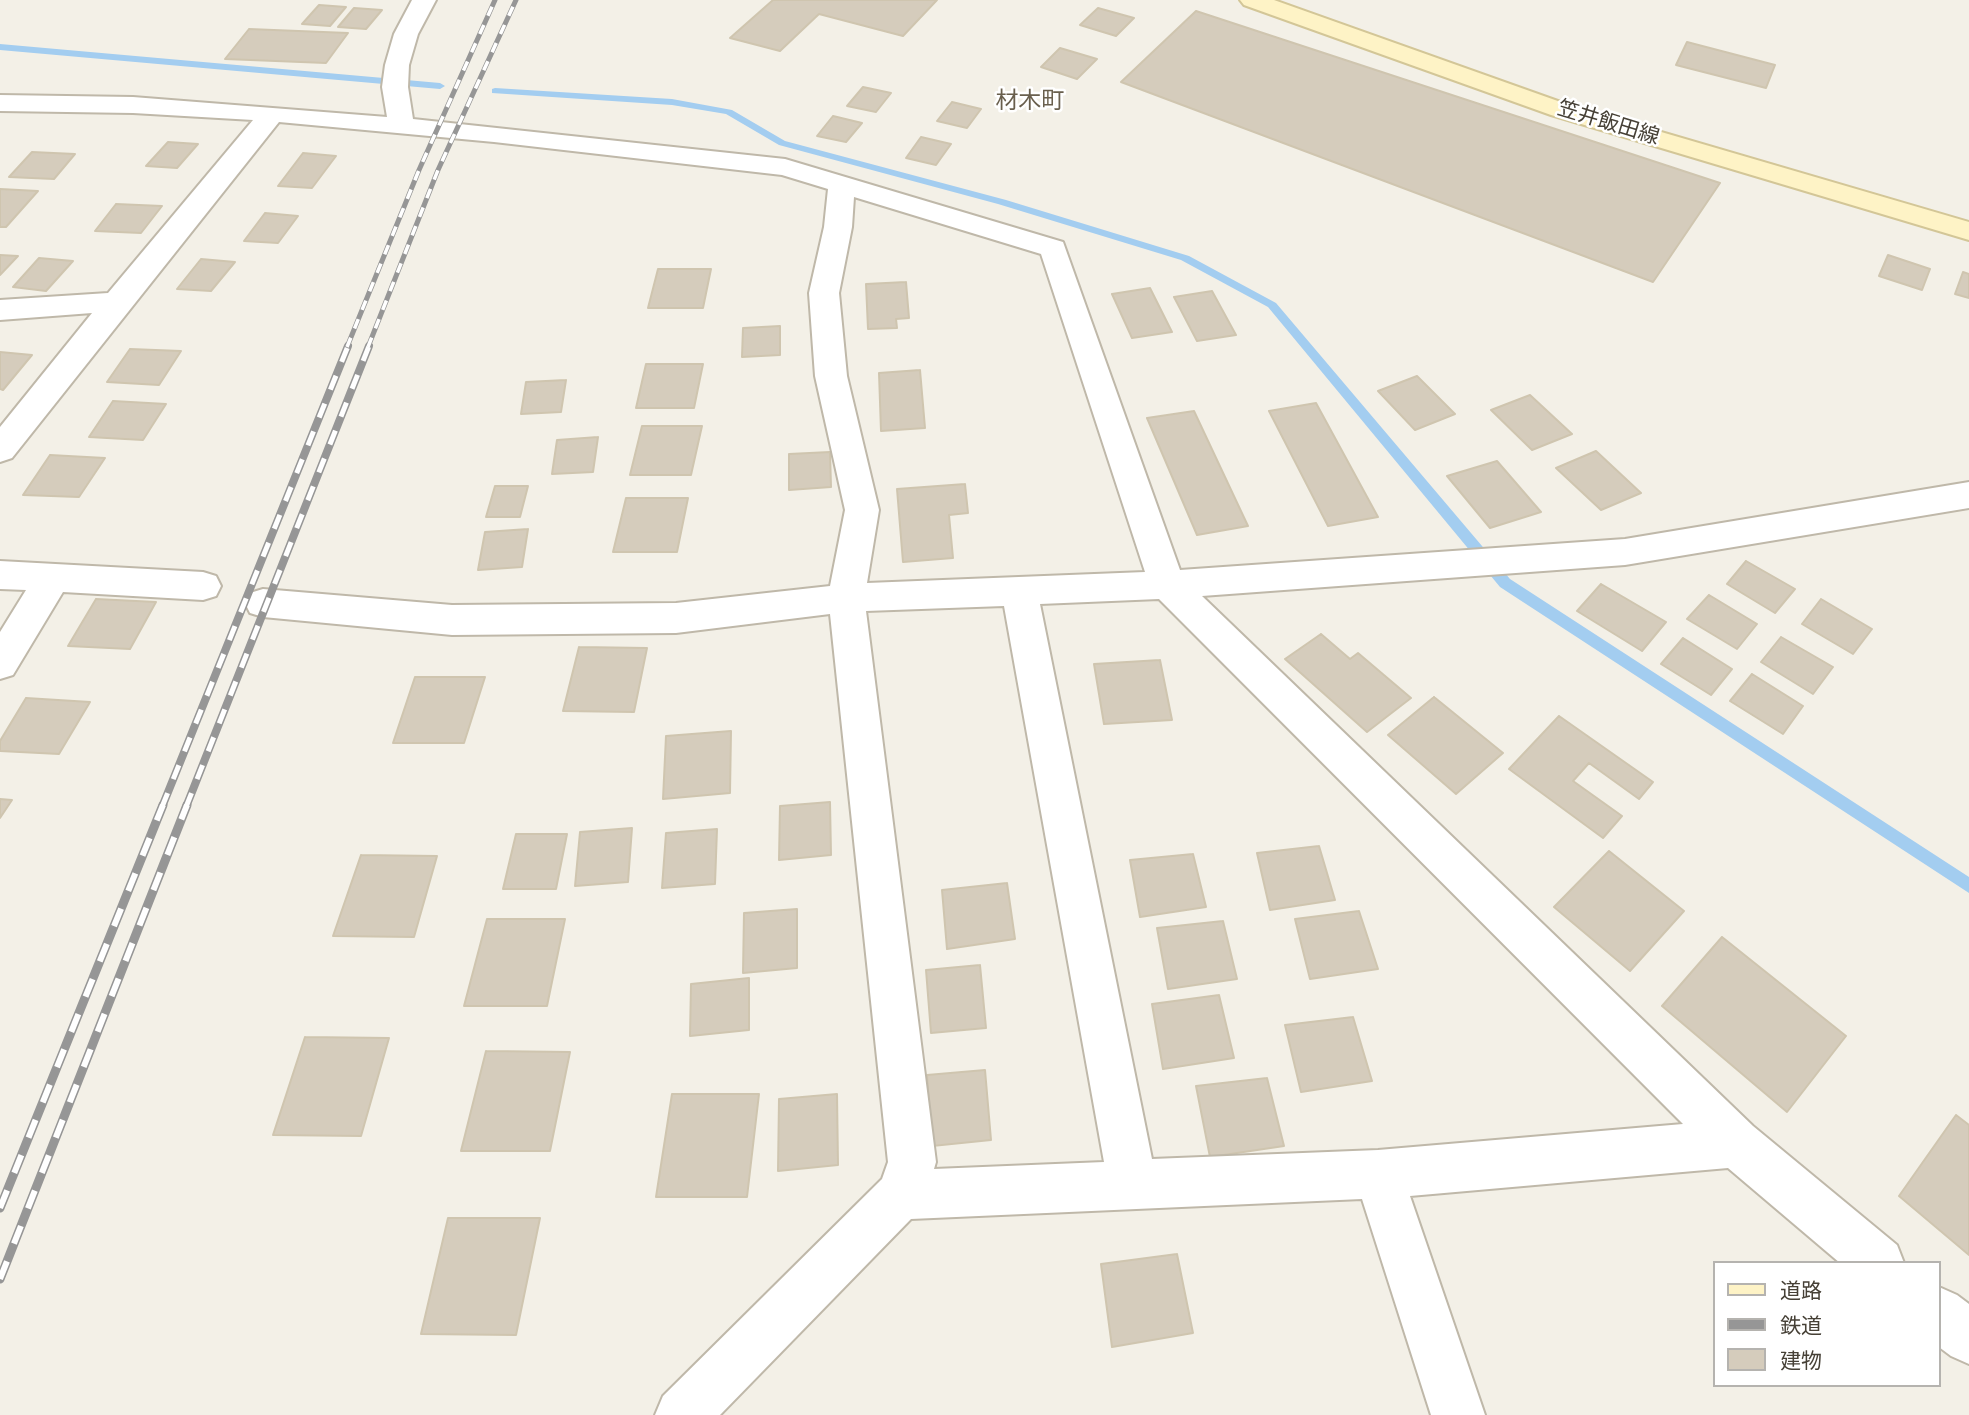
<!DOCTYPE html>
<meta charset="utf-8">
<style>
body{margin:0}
#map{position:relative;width:1969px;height:1415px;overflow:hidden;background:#f3f0e7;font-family:Jost,"Noto Sans JP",sans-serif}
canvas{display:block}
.legend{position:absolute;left:1713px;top:1261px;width:228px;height:126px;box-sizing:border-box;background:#fff;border:2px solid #b5b3af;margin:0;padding:9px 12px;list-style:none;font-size:21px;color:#464036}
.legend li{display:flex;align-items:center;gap:14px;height:35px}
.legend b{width:35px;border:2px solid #b5b3af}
</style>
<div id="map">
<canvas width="1969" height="1415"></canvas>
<ul class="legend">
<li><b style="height:9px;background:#fef3c6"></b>道路</li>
<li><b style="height:9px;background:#969696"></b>鉄道</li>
<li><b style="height:19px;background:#d5ccbc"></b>建物</li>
</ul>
</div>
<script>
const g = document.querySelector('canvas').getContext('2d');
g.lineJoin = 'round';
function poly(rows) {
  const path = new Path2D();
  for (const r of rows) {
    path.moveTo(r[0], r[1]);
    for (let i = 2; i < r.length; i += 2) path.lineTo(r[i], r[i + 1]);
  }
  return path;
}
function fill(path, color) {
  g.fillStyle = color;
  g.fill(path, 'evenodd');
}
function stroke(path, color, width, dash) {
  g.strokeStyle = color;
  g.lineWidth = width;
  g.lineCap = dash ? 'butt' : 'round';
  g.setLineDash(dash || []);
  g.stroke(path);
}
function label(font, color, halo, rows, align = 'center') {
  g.font = font + ' Jost,"Noto Sans JP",sans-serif';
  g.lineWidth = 5;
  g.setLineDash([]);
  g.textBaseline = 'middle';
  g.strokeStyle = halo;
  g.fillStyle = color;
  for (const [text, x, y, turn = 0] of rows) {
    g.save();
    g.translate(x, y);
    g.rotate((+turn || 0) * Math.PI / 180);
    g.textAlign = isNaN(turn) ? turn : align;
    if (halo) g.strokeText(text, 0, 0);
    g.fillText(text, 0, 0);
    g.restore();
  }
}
fill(poly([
 [0,44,440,83,445,86,440,89,0,50,0,44],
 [495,88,672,99,732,110,785,141,1006,200,1189,256,1276,303,1510,579,1969,877,1969,893,1500,587,1268,307,1181,260,998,204,779,145,726,114,672,105,492,93,492,89,495,88]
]), '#a3cdf0');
const building = poly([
 [773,0,937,0,903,36,819,14,780,51,730,38,773,0],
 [319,5,346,7,330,26,302,24,319,5],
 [354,8,382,10,366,29,338,27,354,8],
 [1098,8,1134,18,1116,36,1080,25,1098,8],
 [1196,11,1720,183,1653,282,1121,82,1196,11],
 [249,29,348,33,326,63,225,59,249,29],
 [1687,42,1775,65,1766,88,1676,65,1687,42],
 [1060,48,1097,59,1077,79,1041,67,1060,48],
 [863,87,891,93,876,112,847,106,863,87],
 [952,102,981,109,967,128,937,121,952,102],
 [833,116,862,123,846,142,817,136,833,116],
 [921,137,951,144,936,165,906,158,921,137],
 [168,142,198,144,177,168,146,166,168,142],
 [32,152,75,154,54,179,9,177,32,152],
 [303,153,336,156,312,188,278,186,303,153],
 [0,189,38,191,6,227,0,227,0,189],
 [116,204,162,206,141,233,95,231,116,204],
 [265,213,298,216,278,243,244,241,265,213],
 [0,255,18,256,0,275,0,255],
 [1888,255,1930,269,1922,290,1879,276,1888,255],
 [39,258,73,261,46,291,13,287,39,258],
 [201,259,235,262,211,291,177,289,201,259],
 [658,269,711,269,703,308,648,308,658,269],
 [1963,272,1969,274,1969,298,1955,294,1963,272],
 [906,282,909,318,896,319,897,328,868,329,866,284,906,282],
 [1150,288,1172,332,1132,338,1112,294,1150,288],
 [1212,291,1236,335,1197,341,1174,297,1212,291],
 [780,326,780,355,742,357,743,328,780,326],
 [130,349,181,351,159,385,107,382,130,349],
 [0,352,32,355,3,390,0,389,0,352],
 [646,364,703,364,694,408,636,408,646,364],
 [920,370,925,428,881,431,879,373,920,370],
 [1417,376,1455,414,1415,430,1378,391,1417,376],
 [566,380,561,412,521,414,526,382,566,380],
 [1530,395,1572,434,1532,450,1491,410,1530,395],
 [113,401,166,404,143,440,89,437,113,401],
 [1316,403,1378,517,1328,526,1269,411,1316,403],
 [1194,411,1248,526,1197,535,1147,418,1194,411],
 [642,426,702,426,691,475,630,475,642,426],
 [598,437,593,472,552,474,557,440,598,437],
 [1596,451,1641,493,1601,510,1556,468,1596,451],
 [830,452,831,487,789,490,789,454,830,452],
 [50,455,105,458,79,497,23,495,50,455],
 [1497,461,1541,512,1490,528,1447,476,1497,461],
 [965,484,968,513,949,515,953,558,903,562,897,489,965,484],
 [495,486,528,486,520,517,486,517,495,486],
 [626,498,688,498,677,552,613,552,626,498],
 [528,529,522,567,478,570,485,532,528,529],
 [1746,561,1795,589,1775,613,1727,584,1746,561],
 [1601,584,1666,622,1642,651,1577,611,1601,584],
 [1709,595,1757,624,1737,649,1687,619,1709,595],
 [96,599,156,602,130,649,68,646,96,599],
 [1821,599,1872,629,1853,654,1802,624,1821,599],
 [1321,634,1350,659,1358,653,1411,698,1367,732,1285,659,1321,634],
 [1781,637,1833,667,1813,694,1761,662,1781,637],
 [1683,638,1732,669,1711,695,1661,664,1683,638],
 [579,647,647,648,634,712,563,711,579,647],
 [1160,660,1172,720,1104,724,1094,664,1160,660],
 [1752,674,1803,706,1783,734,1730,701,1752,674],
 [415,677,485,677,464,743,393,743,415,677],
 [1434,697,1503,753,1456,794,1388,735,1434,697],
 [26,698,90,702,59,754,0,751,0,741,26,698],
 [1559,716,1653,782,1639,799,1589,763,1573,781,1622,816,1603,838,1509,769,1559,716],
 [731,731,730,793,663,799,666,736,731,731],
 [0,799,12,800,0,818,0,799],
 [830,802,831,855,779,860,780,806,830,802],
 [632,828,628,882,575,886,580,832,632,828],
 [717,829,715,884,662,888,666,833,717,829],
 [516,834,567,834,556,889,503,889,516,834],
 [1319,846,1335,900,1270,910,1257,853,1319,846],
 [1609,851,1684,911,1630,971,1554,907,1609,851],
 [1193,854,1206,907,1140,917,1130,860,1193,854],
 [361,855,437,856,414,937,333,936,361,855],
 [1007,883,1015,939,947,949,942,890,1007,883],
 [797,909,797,968,743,973,744,913,797,909],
 [1359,911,1378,969,1310,979,1295,919,1359,911],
 [487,919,565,919,547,1006,464,1006,487,919],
 [1223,921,1237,979,1168,989,1157,928,1223,921],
 [1722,937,1846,1036,1787,1112,1662,1006,1722,937],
 [980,965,986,1028,931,1033,926,970,980,965],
 [749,978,749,1030,690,1036,691,984,749,978],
 [1219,995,1234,1058,1163,1069,1152,1004,1219,995],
 [1353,1017,1372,1081,1301,1092,1285,1025,1353,1017],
 [305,1037,389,1038,361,1136,273,1135,305,1037],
 [486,1051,570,1052,550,1151,461,1151,486,1051],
 [985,1070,991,1140,932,1146,927,1075,985,1070],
 [1267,1078,1284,1146,1210,1157,1196,1086,1267,1078],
 [672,1094,759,1094,747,1197,656,1197,672,1094],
 [837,1094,838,1165,778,1171,779,1099,837,1094],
 [1956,1115,1969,1125,1969,1255,1899,1196,1956,1115],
 [448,1218,540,1218,516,1335,421,1334,448,1218],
 [1177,1254,1193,1333,1112,1347,1101,1264,1177,1254]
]);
fill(building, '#d5ccbc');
stroke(building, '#cfc5af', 2);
const minor = poly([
 [412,0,436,0,418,34,409,65,408,87,413,119,785,159,1063,242,1180,570,1625,539,1969,482,1969,508,1625,565,1202,596,1753,1126,1897,1245,1904,1263,1840,1263,1728,1168,1410,1196,1485,1415,1431,1415,1362,1199,911,1219,720,1415,655,1415,663,1396,882,1179,888,1162,830,614,676,633,452,635,263,617,250,613,245,603,250,593,263,589,452,605,676,603,830,586,845,510,815,376,809,293,824,227,828,189,782,175,494,142,279,122,12,458,0,462,0,427,92,313,0,320,0,300,108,293,253,120,133,113,0,111,0,95,133,97,387,117,382,87,385,65,394,34,412,0],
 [854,197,1041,254,1145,572,867,583,879,510,847,376,839,293,852,227,854,197],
 [1159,599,1683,1124,1378,1150,1152,1159,1040,604,1159,599],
 [1004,606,1104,1162,934,1169,936,1162,866,611,1004,606],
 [0,561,203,572,216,576,221,586,216,596,203,600,63,592,13,675,0,679,0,632,26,590,0,589,0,561],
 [1939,1287,1957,1295,1969,1304,1969,1364,1951,1356,1939,1347,1939,1287]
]);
const secondary = poly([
 [1240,0,1274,0,1569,105,1969,222,1969,240,1551,115,1244,5,1240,0]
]);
stroke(minor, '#bfb8a9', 4);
stroke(secondary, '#d3c697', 4);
fill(minor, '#fff');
fill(secondary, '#fef3c6');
const railFar2 = poly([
 [347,347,419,170,495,0],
 [368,347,438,170,516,0]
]);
const railFar1 = poly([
 [162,807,348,346],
 [186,807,369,346]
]);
const rail = poly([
 [0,1208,163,805],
 [0,1279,187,805]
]);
stroke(railFar2, '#969696', 5);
stroke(railFar1, '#969696', 8);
stroke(rail, '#969696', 9);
stroke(railFar2, '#fff', 3.5, [10]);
stroke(railFar1, '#fff', 5, [15]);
stroke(rail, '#fff', 6, [19]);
label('21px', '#464036', '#fff', [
 ["笠井飯田線",1608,124,17]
]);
label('23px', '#695f4d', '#fff', [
 ["材木町",1030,102]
]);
</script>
